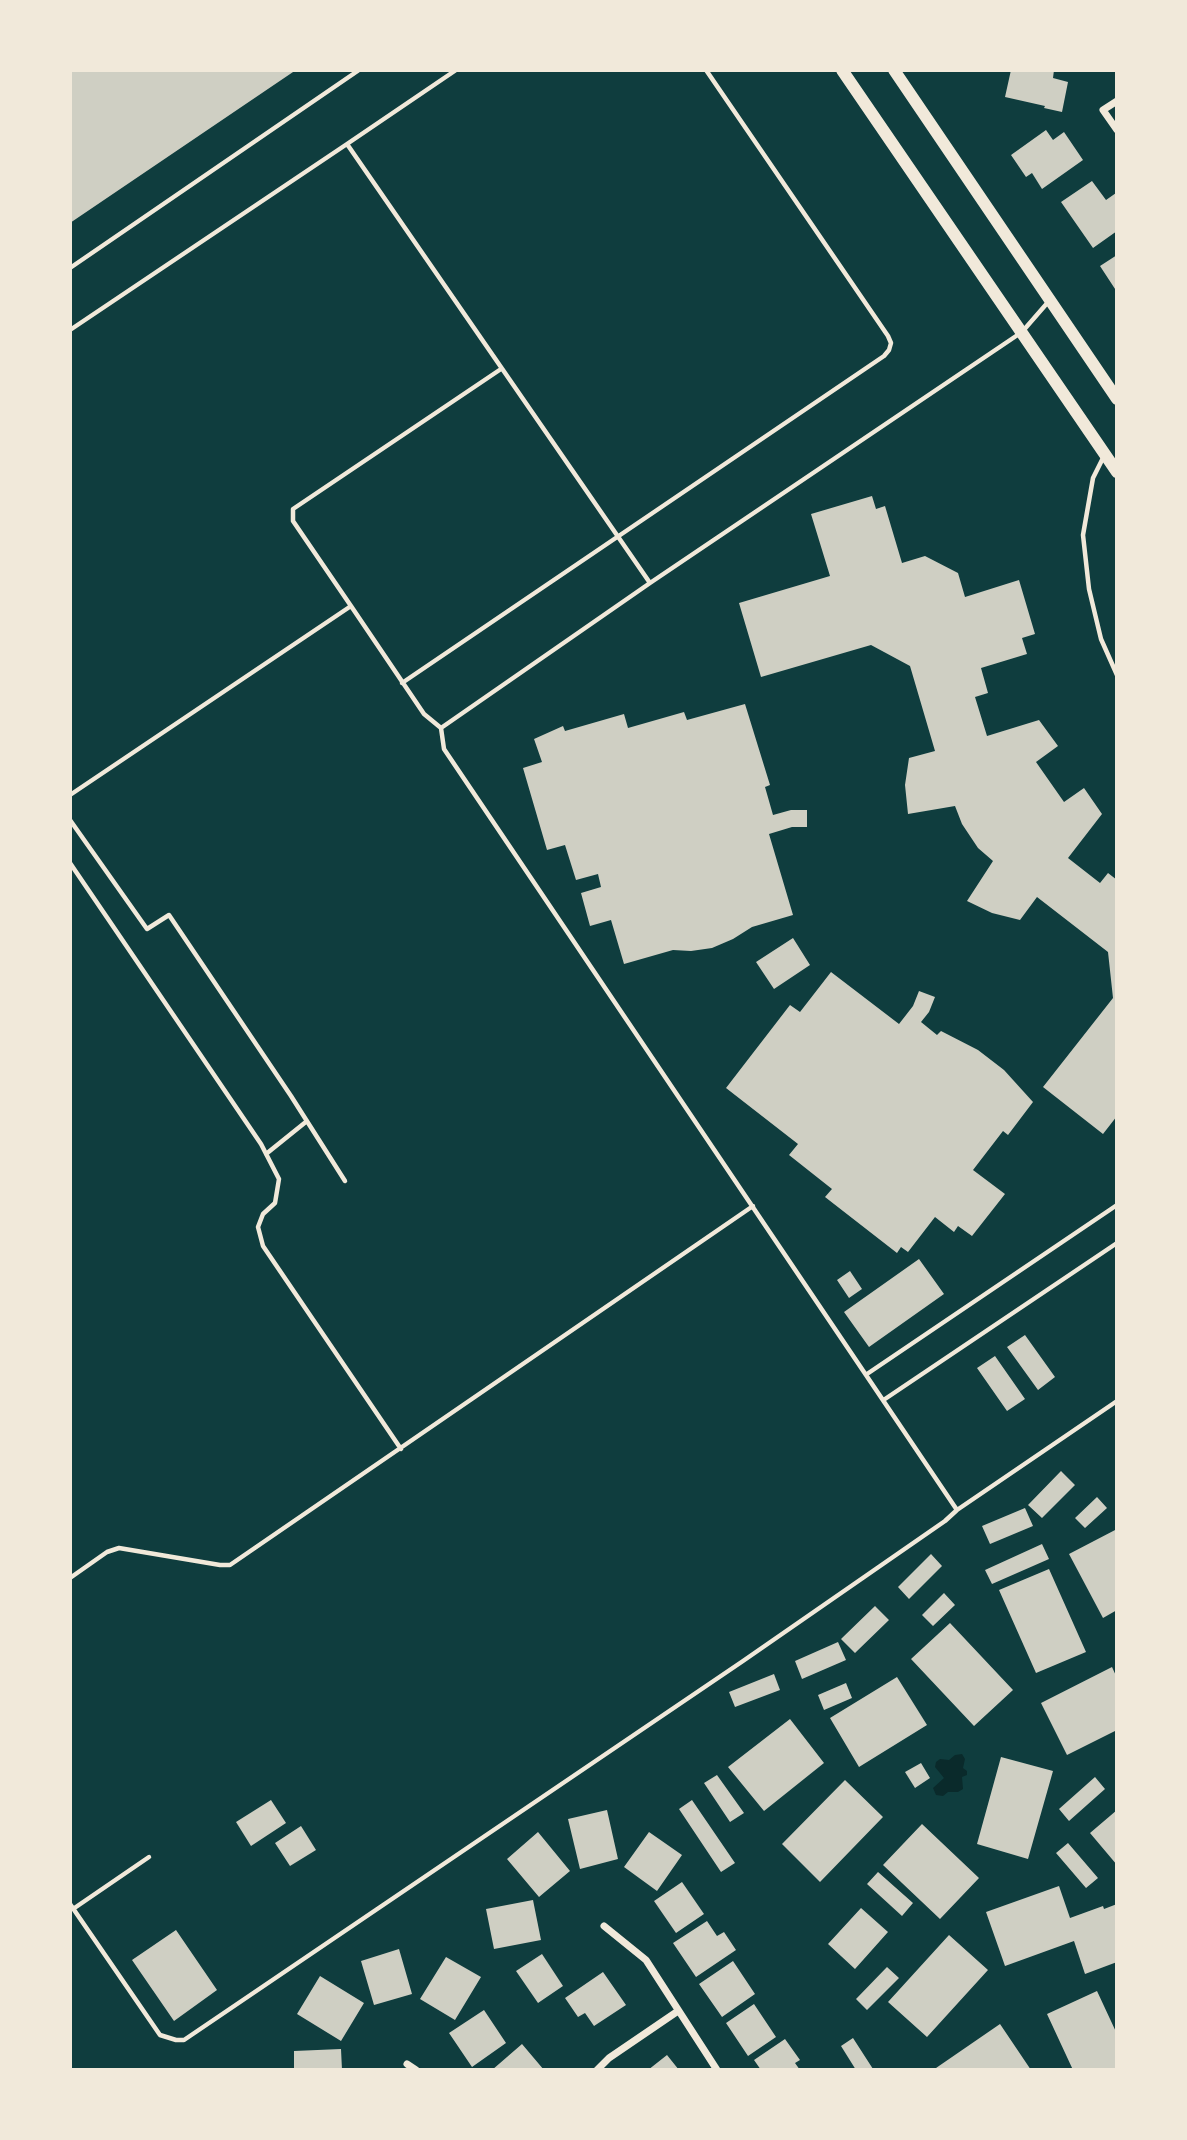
<!DOCTYPE html>
<style>
body{margin:0}
#map{position:relative;width:1187px;height:2140px;overflow:hidden;background:#0f3d3e;font-family:Roboto,sans-serif}
canvas{display:block}
.frame{position:absolute;inset:0;border:72px solid #f1e9da;pointer-events:none}
</style>
<div id="map">
<canvas width="1187" height="2140"></canvas>
<div class="frame"></div>
</div>
<script>
const g = document.querySelector('canvas').getContext('2d');
g.lineJoin = 'round';
function fill(path, color) {
  g.fillStyle = color;
  g.fill(path, 'evenodd');
}
function poly(rows) {
  const path = new Path2D();
  for (const r of rows) {
    path.moveTo(r[0], r[1]);
    for (let i = 2; i < r.length; i += 2) path.lineTo(r[i], r[i + 1]);
  }
  return path;
}
function stroke(path, color, width, dash) {
  g.strokeStyle = color;
  g.lineWidth = width;
  g.lineCap = dash ? 'butt' : 'round';
  g.setLineDash(dash || []);
  g.stroke(path);
}
fill(poly([
 [962,1754,965,1759,963,1768,967,1771,967,1775,962,1777,963,1789,958,1792,948,1792,943,1796,936,1795,933,1788,944,1778,935,1767,936,1762,940,1759,949,1760,955,1755]
]), '#0a2a2b');
fill(poly([
 [70,70,296,70,70,223],
 [1011,70,1054,70,1053,78,1068,82,1062,112,1044,108,1045,106,1005,97],
 [1046,130,1053,140,1064,132,1083,160,1042,189,1032,173,1026,177,1011,155],
 [1092,181,1106,200,1116,193,1117,195,1117,231,1093,248,1061,202],
 [1117,255,1117,292,1100,266],
 [872,496,876,509,885,506,902,563,925,556,958,573,965,597,1019,580,1035,634,1022,638,1027,654,981,668,988,693,975,697,987,736,1039,720,1058,746,1036,762,1064,802,1084,788,1102,814,1068,858,1100,883,1108,873,1117,880,1117,1116,1103,1134,1043,1087,1113,998,1108,952,1037,897,1020,920,992,913,967,901,993,861,978,848,962,824,955,806,908,814,905,785,909,758,935,751,910,666,871,645,761,677,739,603,830,576,811,514],
 [745,704,770,785,765,787,773,815,791,810,807,810,807,827,792,827,769,834,793,915,752,927,733,939,712,948,691,951,673,950,624,964,611,920,590,926,581,893,601,887,598,874,576,880,565,845,547,850,523,768,542,762,534,739,563,726,565,731,624,714,628,728,684,712,687,720],
 [793,938,810,965,774,989,756,962],
 [831,972,899,1024,913,1006,919,991,935,997,929,1012,921,1022,937,1035,941,1031,978,1050,1004,1070,1033,1102,1008,1135,1003,1131,973,1170,1005,1194,972,1236,958,1226,954,1232,935,1217,908,1252,901,1247,897,1253,825,1197,832,1189,789,1155,798,1144,726,1088,790,1005,800,1012],
 [919,1259,944,1294,869,1347,844,1312],
 [850,1271,862,1289,849,1298,837,1280],
 [1025,1335,1055,1377,1038,1390,1007,1347],
 [995,1356,1025,1399,1007,1411,977,1368],
 [1061,1471,1075,1485,1042,1518,1028,1505],
 [1097,1497,1107,1508,1085,1528,1075,1518],
 [1025,1508,1033,1526,990,1544,982,1526],
 [1117,1529,1117,1610,1103,1618,1069,1554],
 [1042,1544,1049,1559,992,1584,985,1570],
 [931,1554,942,1566,909,1599,898,1587],
 [1049,1569,1086,1652,1036,1673,999,1590],
 [944,1593,955,1605,933,1626,922,1615],
 [875,1606,889,1620,855,1653,841,1639],
 [950,1623,1013,1690,974,1726,911,1659],
 [838,1642,846,1660,802,1679,795,1661],
 [1112,1667,1117,1678,1117,1730,1067,1755,1041,1703],
 [774,1674,780,1690,735,1707,729,1692],
 [897,1677,927,1725,859,1767,830,1718],
 [846,1683,852,1698,824,1710,818,1695],
 [790,1719,824,1763,764,1811,728,1767],
 [1001,1757,1053,1771,1028,1859,977,1844],
 [921,1763,930,1778,915,1788,905,1772],
 [717,1775,744,1813,730,1822,704,1783],
 [1095,1777,1105,1789,1069,1821,1059,1809],
 [845,1780,883,1817,820,1882,782,1844],
 [271,1800,286,1823,251,1846,236,1822],
 [692,1800,735,1863,721,1872,679,1809],
 [607,1810,618,1859,580,1869,568,1819],
 [1117,1810,1117,1865,1090,1833],
 [922,1824,979,1878,940,1919,883,1865],
 [301,1826,316,1850,290,1866,275,1843],
 [538,1832,570,1871,539,1897,507,1859],
 [649,1832,682,1855,657,1891,624,1867],
 [1068,1843,1098,1878,1086,1888,1056,1853],
 [878,1872,913,1903,902,1916,867,1884],
 [682,1882,704,1914,676,1933,654,1901],
 [1059,1886,1070,1918,1103,1906,1104,1909,1117,1904,1117,1962,1085,1974,1074,1941,1005,1966,986,1912],
 [533,1900,541,1940,494,1949,486,1909],
 [861,1908,888,1932,855,1969,828,1944],
 [707,1921,717,1936,724,1932,736,1950,696,1977,673,1943],
 [176,1930,217,1990,174,2021,132,1960],
 [949,1935,988,1970,927,2037,888,2002],
 [399,1949,412,1994,374,2005,361,1961],
 [542,1954,563,1986,538,2003,516,1971],
 [446,1957,481,1977,455,2020,420,1999],
 [733,1961,755,1994,722,2017,699,1984],
 [887,1967,899,1978,867,2010,856,1999],
 [603,1972,626,2005,594,2026,585,2013,578,2017,565,1998],
 [320,1976,364,2003,341,2041,297,2014],
 [1097,1991,1117,2034,1117,2068,1112,2070,1073,2070,1047,2014],
 [754,2004,776,2037,748,2056,726,2023],
 [484,2010,506,2043,472,2067,449,2033],
 [1000,2024,1031,2070,937,2070,936,2068],
 [853,2038,873,2069,871,2070,856,2070,841,2046],
 [785,2039,800,2060,795,2063,800,2070,761,2070,754,2060],
 [522,2044,544,2070,492,2070],
 [341,2049,342,2070,294,2070,294,2051],
 [667,2055,679,2070,648,2070]
]), '#cfcfc3');
stroke(poly([
 [456,70,347,144,650,583],
 [70,268,359,70],
 [70,330,347,144],
 [1103,458,1093,478,1083,535,1089,589,1101,639,1117,675],
 [402,683,884,356,889,350,891,343,888,336,706,70],
 [441,728,424,714,351,606,293,521,293,509,501,369],
 [70,795,351,606],
 [70,820,147,929,169,915,291,1096,345,1181],
 [70,863,261,1144,279,1179,275,1203,263,1214,258,1227,263,1246,401,1449],
 [266,1154,307,1121],
 [867,1374,1117,1205],
 [885,1399,1117,1243],
 [957,1510,444,749,441,728,650,583,1022,332,1049,301],
 [70,1578,107,1552,119,1548,220,1565,230,1565,753,1206],
 [70,1904,160,2035,176,2040,184,2040,743,1661,945,1521,957,1510,1117,1401],
 [73,1909,149,1857]
]), '#f1e9da', 4.5);
stroke(poly([
 [1117,101,1103,110,1117,130],
 [604,1926,646,1960,717,2070],
 [407,2064,416,2070],
 [597,2070,609,2058,678,2011]
]), '#f1e9da', 7);
stroke(poly([
 [842,70,1117,472],
 [894,70,1117,399]
]), '#f1e9da', 12);
</script>
